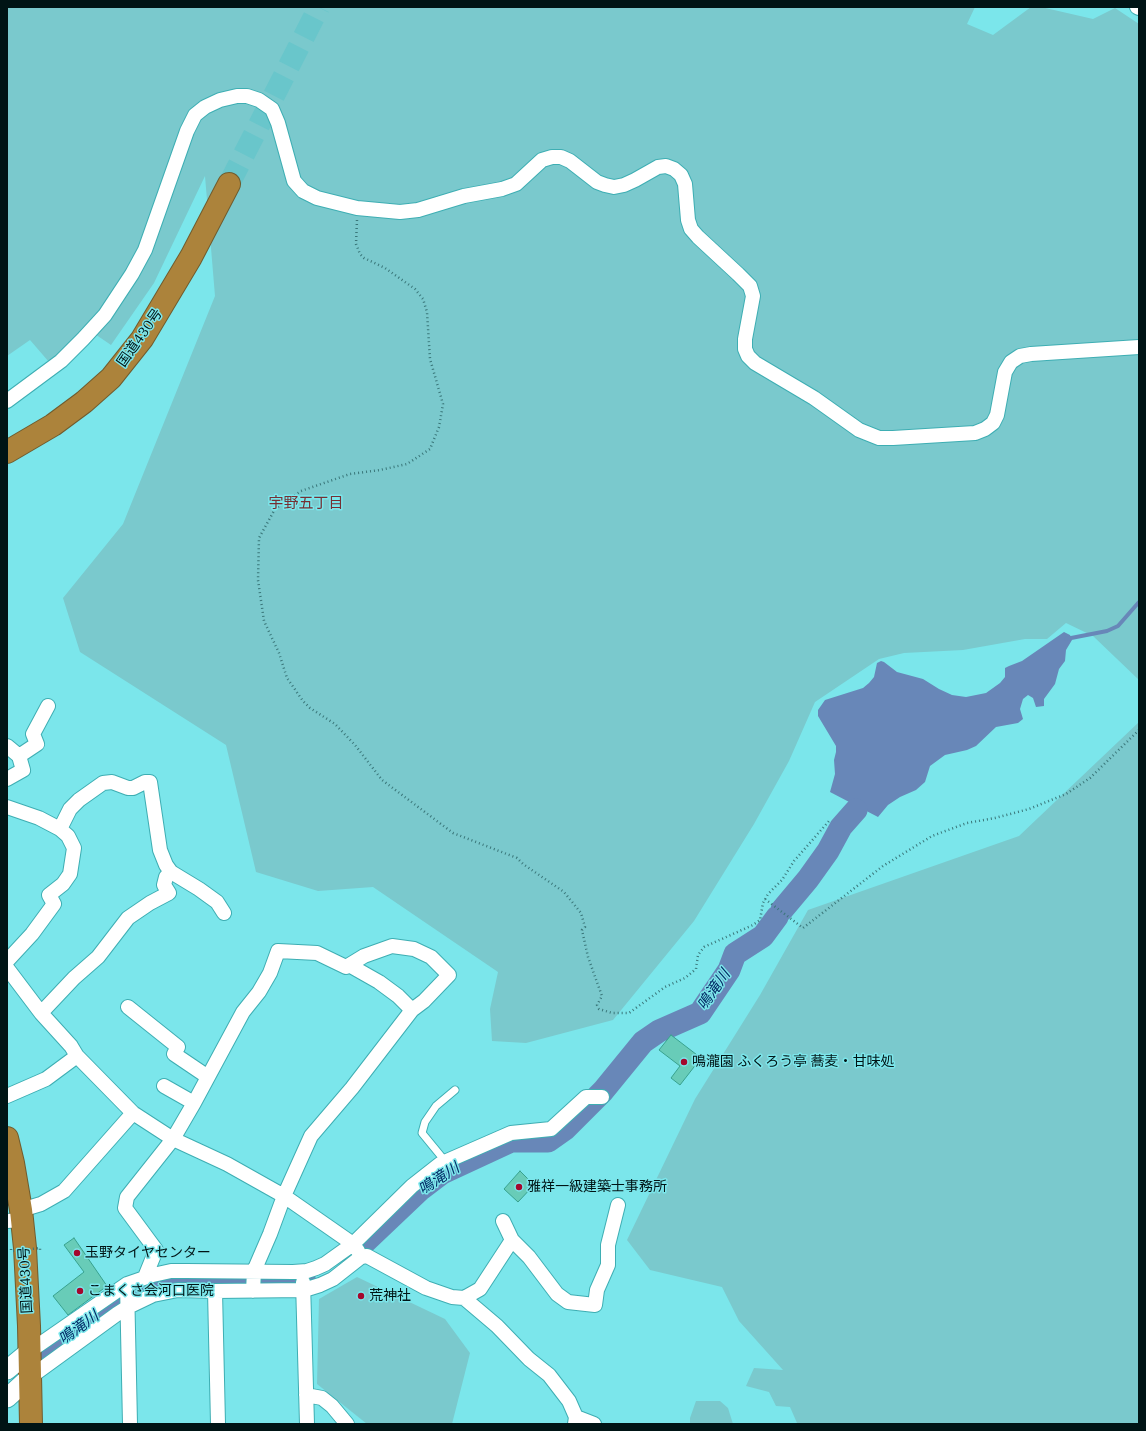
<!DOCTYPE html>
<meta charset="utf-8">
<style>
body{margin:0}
#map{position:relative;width:1146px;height:1431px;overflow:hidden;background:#7be6eb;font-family:"IBM Plex Serif",serif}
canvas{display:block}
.frame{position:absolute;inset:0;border:8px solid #001415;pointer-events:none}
</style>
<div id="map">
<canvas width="1146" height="1431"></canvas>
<div class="frame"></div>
</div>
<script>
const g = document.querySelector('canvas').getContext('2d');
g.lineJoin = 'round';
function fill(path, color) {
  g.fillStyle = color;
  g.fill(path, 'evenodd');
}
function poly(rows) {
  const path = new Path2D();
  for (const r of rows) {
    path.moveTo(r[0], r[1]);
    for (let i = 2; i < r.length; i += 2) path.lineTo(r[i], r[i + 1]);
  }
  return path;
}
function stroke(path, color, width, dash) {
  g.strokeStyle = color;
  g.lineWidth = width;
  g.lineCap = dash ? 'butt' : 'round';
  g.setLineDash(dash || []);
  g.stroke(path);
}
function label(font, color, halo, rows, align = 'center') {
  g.font = font + ' "IBM Plex Serif","Noto Sans JP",serif';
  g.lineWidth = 3;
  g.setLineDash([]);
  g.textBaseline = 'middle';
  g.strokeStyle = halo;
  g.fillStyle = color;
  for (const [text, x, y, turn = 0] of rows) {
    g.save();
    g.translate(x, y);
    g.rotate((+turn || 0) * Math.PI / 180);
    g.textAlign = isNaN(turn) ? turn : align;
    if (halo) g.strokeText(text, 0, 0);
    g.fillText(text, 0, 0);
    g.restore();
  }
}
fill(poly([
 [7,7,975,7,967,24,993,35,1031,7,1041,7,1093,19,1115,8,1139,24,1139,680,1093,636,1066,623,1047,639,1025,639,963,650,904,653,879,659,815,702,789,761,754,824,694,921,613,1020,526,1043,492,1041,490,1009,498,972,373,887,318,891,256,872,226,745,80,652,63,598,123,524,215,296,205,176,154,283,111,345,86,328,49,362,30,340,7,356],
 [1139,722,1139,1424,793,1424,797,1423,790,1407,776,1406,769,1392,746,1386,754,1368,783,1370,739,1321,722,1287,650,1270,627,1240,695,1099,760,995,808,910,1019,836],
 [357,1277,445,1319,470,1353,452,1424,367,1424,317,1384,319,1299],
 [696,1401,720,1401,728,1408,733,1424,690,1424,690,1418]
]), '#7ac9cd');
fill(poly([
 [1064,632,1070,635,1072,640,1066,650,1065,661,1059,669,1055,684,1044,699,1044,706,1036,707,1033,698,1028,695,1023,699,1020,709,1023,719,1018,723,996,727,976,746,967,750,945,755,930,766,925,782,916,790,900,797,888,805,878,817,830,792,835,774,834,760,836,752,836,746,818,716,818,710,825,700,863,688,869,683,874,677,877,663,881,661,884,662,897,672,923,679,939,689,952,695,966,697,986,693,1000,683,1005,677,1005,668,1009,666,1022,661]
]), '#6887b8');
stroke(poly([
 [1066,639,1107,631,1118,626,1139,602],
 [856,810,861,804]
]), '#6887b8', 4);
stroke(poly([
 [782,910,808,879,828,851,841,827,856,810],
 [351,1253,362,1245,421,1189,442,1173,511,1141,548,1141,565,1129,603,1091,643,1042,659,1031,700,1013,729,970,735,954,763,936,777,917],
 [47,1352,121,1297,133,1290,154,1282,172,1278,187,1277,248,1279,304,1277]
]), '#6887b8', 23);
const building = poly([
 [671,1035,701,1058,680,1085,671,1078,680,1066,659,1050,671,1035],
 [520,1171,534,1185,518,1202,504,1189,520,1171],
 [74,1238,107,1286,68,1315,53,1296,84,1272,64,1245,74,1238]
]);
fill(building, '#68ccb8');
stroke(building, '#38a18e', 1);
stroke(poly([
 [229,184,319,7]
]), '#69c6cb', 22, [22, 11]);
const lane = poly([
 [445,1161,422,1133,425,1122,436,1106,455,1090]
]);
const street = poly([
 [1137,7,1139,8],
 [7,401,61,361,83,339,105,315,132,274,145,250,187,131,195,115,205,107,220,100,237,96,247,96,259,100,272,109,278,123,294,181,303,191,317,198,357,208,400,212,418,210,464,196,502,189,516,184,542,160,552,157,561,157,570,161,597,182,605,185,614,187,624,185,635,180,658,167,666,166,674,169,681,175,685,184,688,220,691,229,698,237,738,274,750,286,753,296,745,339,745,349,748,356,755,363,814,398,859,430,879,438,893,438,975,433,985,429,993,423,997,415,1005,372,1011,362,1020,356,1031,354,1139,347],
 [7,746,19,756],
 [7,779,23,770,19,756,37,744,33,734,48,706],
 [7,807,39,818,60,829,68,836,74,848,70,874,63,884,49,895,54,904,32,934,7,961],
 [60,829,70,809,79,800,103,783,112,782,128,788,133,788,145,782,150,782,160,850,166,865,171,872,199,889,217,902,224,913],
 [349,965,379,982,398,996,412,1010],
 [7,968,41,1013,71,1046,77,1056],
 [128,1007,178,1047,174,1054,208,1077],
 [41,1013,74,978,98,957,128,918,150,903,169,893,164,885,166,877,171,872],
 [164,1086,194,1103],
 [7,1096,46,1079,77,1056,133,1113,173,1139,227,1164,284,1196,353,1244,358,1251],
 [21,1210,41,1204,64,1191,133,1113],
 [7,1221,22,1220],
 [503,1221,512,1240,529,1257,557,1294,568,1302,595,1305,597,1290,608,1265,608,1245,618,1205],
 [145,1277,156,1250,125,1208,127,1197,173,1139,194,1103,243,1012,259,992,270,973,278,951,317,953,346,967,364,956,392,946,414,949,431,957,449,975,424,1001,412,1010,352,1088,311,1136,284,1196,270,1234,254,1271,253,1291],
 [303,1282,307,1424],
 [127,1284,130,1424],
 [215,1291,218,1424],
 [464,1298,480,1289,512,1240],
 [30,1351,127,1284,153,1275,171,1271,186,1271,293,1272,307,1271,316,1268,325,1264,353,1244,412,1186,440,1164,511,1133,551,1129,586,1097,602,1097],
 [29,1378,117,1314,128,1307,153,1295,178,1290,215,1291,304,1290,320,1285,333,1279,361,1257,367,1256,426,1288,452,1297,464,1298,497,1326,529,1359,549,1375,569,1401,576,1417,575,1424],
 [306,1395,322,1398,332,1406,347,1424],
 [576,1417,594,1424]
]);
const secondary = poly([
 [7,1370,30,1351],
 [7,1398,29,1378]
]);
const highway = poly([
 [7,452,53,425,84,402,111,378,142,339,191,257,229,184],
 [7,1138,13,1163,21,1210,25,1248,29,1326,31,1424]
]);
stroke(lane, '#3eaeb3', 9);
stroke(street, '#3eaeb3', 16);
stroke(secondary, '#3eaeb3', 21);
stroke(highway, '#705c2e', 24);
stroke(poly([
 [357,220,356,244,360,254,364,258,385,268,415,289,423,299,427,312,430,359,443,404,439,427,430,449,407,464,380,470,350,474,301,491,275,509,259,538,258,580,264,621,279,653,287,678,303,701,310,708,335,724,355,745,382,780,453,833,517,858,523,864,564,892,581,913,585,927,582,930,588,957,602,996,597,1005,599,1009,612,1013,629,1013,665,987,685,978,696,969,698,955,704,947,753,925,760,920,763,903,768,894,782,880,794,861,829,821],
 [765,899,803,928,883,866,932,836,967,823,995,818,1029,809,1066,794,1090,778,1139,730]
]), '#3a777a', 2.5, [1, 3]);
stroke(lane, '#fff', 7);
stroke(street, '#fff', 14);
stroke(secondary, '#fff', 19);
stroke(highway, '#ac833b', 22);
stroke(poly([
 [11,1249,11,1251,40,1248,40,1250]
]), '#3a777a', 2.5, [1, 3]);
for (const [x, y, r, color] of [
 [684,1062,4,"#a4072c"],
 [519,1187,4,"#a4072c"],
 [77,1253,4,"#a4072c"],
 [80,1291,4,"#a4072c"],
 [361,1296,4,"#a4072c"]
]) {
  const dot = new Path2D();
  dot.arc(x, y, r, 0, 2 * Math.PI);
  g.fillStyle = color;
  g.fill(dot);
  stroke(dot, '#7be6eb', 1.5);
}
label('14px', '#001415', '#7be6eb', [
 ["国道430号",140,338,-55],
 ["国道430号",26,1280,-93]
]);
label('14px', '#001415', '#7be6eb', [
 ["鳴瀧園 ふくろう亭 蕎麦・甘味処",692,1062],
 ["雅祥一級建築士事務所",527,1187],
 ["玉野タイヤセンター",85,1253],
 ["こまくさ会河口医院",88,1291],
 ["荒神社",369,1296]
], 'left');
label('15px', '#762f33', '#7be6eb', [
 ["宇野五丁目",306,504]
]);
label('italic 15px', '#022964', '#7be6eb', [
 ["鳴滝川",714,990,-55],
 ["鳴滝川",439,1179,-33],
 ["鳴滝川",79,1328,-36]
]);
</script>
